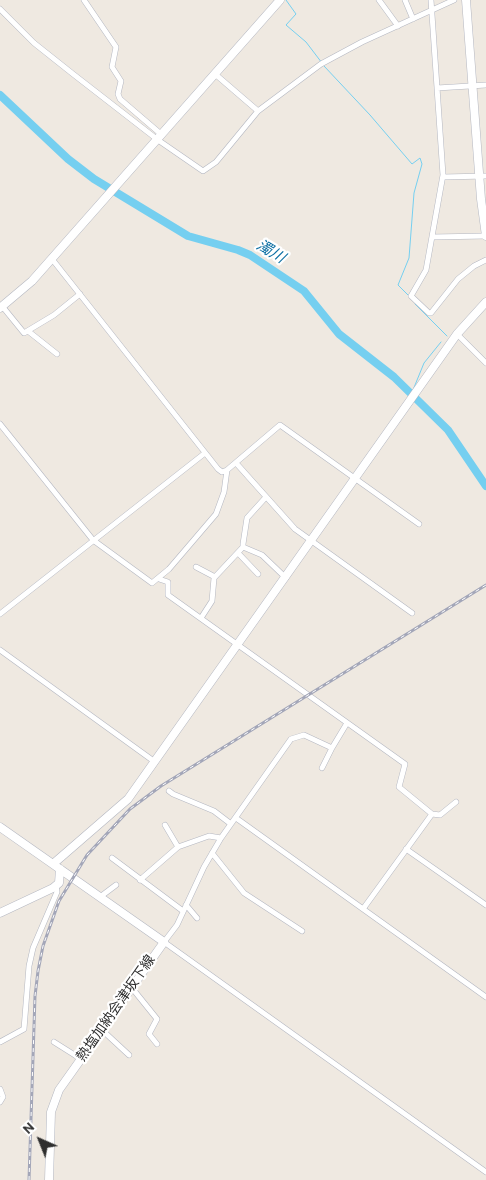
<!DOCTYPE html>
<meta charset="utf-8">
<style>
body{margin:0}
#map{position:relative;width:486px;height:1180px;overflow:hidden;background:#efe9e1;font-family:Overpass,sans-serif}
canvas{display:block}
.north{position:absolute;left:15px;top:1115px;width:50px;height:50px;-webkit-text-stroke:4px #fff;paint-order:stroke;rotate:316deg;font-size:14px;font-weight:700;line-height:20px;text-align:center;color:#2e2e2e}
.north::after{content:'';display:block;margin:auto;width:18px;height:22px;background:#2e2e2e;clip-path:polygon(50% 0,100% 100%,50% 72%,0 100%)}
</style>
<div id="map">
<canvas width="486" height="1180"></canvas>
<div class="north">N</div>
</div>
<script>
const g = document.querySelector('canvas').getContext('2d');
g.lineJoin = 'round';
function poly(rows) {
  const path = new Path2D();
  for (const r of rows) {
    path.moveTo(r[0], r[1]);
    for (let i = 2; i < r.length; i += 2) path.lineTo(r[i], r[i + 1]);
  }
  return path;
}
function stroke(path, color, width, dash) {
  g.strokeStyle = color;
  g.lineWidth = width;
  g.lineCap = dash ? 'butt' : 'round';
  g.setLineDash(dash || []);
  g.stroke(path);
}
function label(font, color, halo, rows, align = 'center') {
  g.font = font + ' Overpass,"Noto Sans JP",sans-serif';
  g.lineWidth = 4.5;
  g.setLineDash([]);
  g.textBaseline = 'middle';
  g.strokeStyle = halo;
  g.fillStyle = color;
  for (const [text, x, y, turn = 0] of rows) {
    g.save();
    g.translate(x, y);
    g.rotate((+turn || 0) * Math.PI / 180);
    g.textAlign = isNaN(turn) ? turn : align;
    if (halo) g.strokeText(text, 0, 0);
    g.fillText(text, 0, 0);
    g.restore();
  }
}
stroke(poly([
 [286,0,296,14,286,25,306,42,322,63],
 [324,66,370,115,412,164,420,158,422,164,414,193,409,258,398,285,410,297],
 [415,304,447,336],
 [413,390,424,363,441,342]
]), '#75cff0', 1);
stroke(poly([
 [0,95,68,159,94,179,188,236,238,250,250,255,304,291,339,334,394,377,448,430,486,486]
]), '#75cff0', 8);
const street = poly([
 [84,0,116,47,112,67,121,81,118,94,120,99,162,135],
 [379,0,398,26],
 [405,0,413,19],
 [431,0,443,175,426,270,411,296,429,313,431,313,458,279,474,266,486,260],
 [0,9,34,43,73,74,158,140,203,171,216,162,258,111,321,64,362,42,454,0],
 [215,74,258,111],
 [437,88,486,85],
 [443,177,486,176],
 [432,237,486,236],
 [52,259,218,469,222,472,227,470,280,425,419,524],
 [2,306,24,333,54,315,80,294],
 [28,331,57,354],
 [457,334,486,363],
 [0,424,93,540,152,583,169,569,216,514,224,492,227,470],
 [236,463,295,529,412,613],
 [266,497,247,518,243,544,243,547,262,555,286,578],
 [239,554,258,574],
 [196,567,215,577],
 [159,579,168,582,168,595,405,764,399,787,432,814,440,815,456,802],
 [0,614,205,453],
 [201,618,212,601,214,578,243,547],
 [0,650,155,762],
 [347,723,332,748,304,735,291,739,221,838,204,867,177,925,164,942,486,1172],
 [322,768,332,748],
 [169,791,173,794,214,811,231,824],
 [236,818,486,997],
 [165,825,178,847],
 [406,849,486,905],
 [212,853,244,893,302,931],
 [112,858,183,911],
 [140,880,178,847,209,836,221,838],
 [100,897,116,885],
 [186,905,197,918],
 [363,909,432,814],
 [132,988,157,1019,149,1034,157,1044],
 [102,1030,129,1055],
 [0,1042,24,1029,29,966,33,948,57,892,56,886],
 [54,1042,81,1059],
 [0,1089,3,1097,0,1102]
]);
const secondary = poly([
 [466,0,481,199,486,236],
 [0,308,32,281,280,0],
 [0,827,164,942,59,1090,51,1112,49,1180],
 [53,864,128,799,457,334,486,302],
 [0,913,53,888,59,883,60,869]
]);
stroke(street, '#b4b7c1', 6);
stroke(secondary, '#b4b7c1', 9);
stroke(street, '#fff', 5);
stroke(secondary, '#fff', 8);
const rail = poly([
 [29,1180,35,996,38,971,43,946,59,901,87,855,130,809,161,786,486,585]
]);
stroke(rail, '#a3a6b8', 3);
stroke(rail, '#fff', 1, [4]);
label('14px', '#2e2e2e', '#fff', [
 ["熱塩加納会津坂下線",117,1009,-55]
]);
label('italic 15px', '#0d6fa3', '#fff', [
 ["濁川",270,253,31]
]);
</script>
